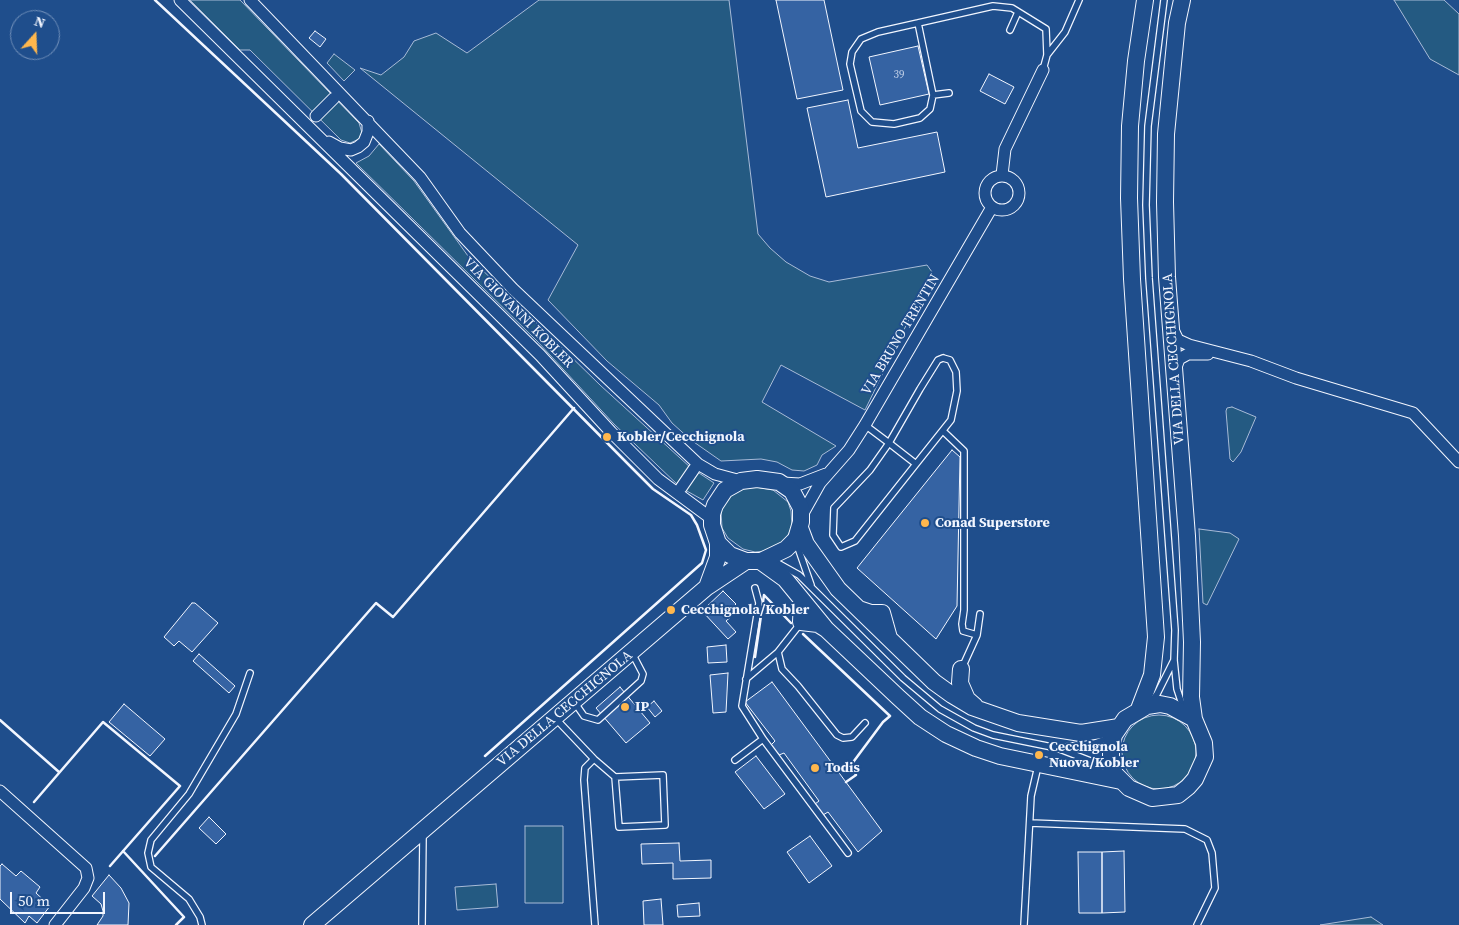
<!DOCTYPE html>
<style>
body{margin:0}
#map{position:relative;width:1459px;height:925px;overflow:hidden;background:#1f4e8c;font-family:"Source Serif 4",serif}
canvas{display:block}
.north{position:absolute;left:10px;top:10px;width:50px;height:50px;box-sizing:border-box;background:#1f4e8c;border:1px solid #7391ba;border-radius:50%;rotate:20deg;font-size:14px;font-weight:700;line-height:20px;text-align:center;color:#f2f6ff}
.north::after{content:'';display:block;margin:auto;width:18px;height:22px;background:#ffb74d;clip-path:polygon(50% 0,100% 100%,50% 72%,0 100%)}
.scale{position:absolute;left:10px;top:892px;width:95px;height:22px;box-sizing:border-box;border:2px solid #f2f6ff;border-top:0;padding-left:6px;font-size:15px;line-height:18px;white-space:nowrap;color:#f2f6ff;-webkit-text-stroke:4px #1f4e8c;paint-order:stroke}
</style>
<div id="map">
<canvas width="1459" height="925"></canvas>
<div class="north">N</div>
<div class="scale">50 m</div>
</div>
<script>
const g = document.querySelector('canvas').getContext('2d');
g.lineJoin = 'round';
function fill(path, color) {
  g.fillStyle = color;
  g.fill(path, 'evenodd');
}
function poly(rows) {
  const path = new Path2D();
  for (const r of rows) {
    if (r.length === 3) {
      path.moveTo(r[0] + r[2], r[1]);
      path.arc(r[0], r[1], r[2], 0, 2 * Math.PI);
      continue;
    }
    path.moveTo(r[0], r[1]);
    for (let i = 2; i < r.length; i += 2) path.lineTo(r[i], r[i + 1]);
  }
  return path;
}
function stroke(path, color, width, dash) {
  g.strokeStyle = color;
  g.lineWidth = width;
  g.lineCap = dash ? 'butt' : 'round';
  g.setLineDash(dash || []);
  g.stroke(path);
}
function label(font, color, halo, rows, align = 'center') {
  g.font = font + ' "Source Serif 4",serif';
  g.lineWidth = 4;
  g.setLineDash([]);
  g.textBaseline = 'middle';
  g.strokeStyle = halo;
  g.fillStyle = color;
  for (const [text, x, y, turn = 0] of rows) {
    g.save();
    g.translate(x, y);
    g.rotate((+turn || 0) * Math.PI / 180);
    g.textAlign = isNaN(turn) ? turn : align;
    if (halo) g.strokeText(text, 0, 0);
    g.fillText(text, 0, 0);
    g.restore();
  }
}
const green = poly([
 [190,0,240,0,359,123,362,133,359,139,350,143,341,140,250,50,240,50,190,0],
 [539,0,729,0,758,234,770,248,786,262,810,276,829,282,927,265,932,272,865,410,781,365,762,402,836,446,822,455,817,465,804,471,792,470,777,462,761,459,721,461,691,440,672,423,659,405,607,361,548,300,578,245,360,68,381,75,404,57,414,41,436,33,467,53,539,0],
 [1394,0,1444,0,1459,14,1459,75,1430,59,1394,0],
 [334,54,355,70,344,81,327,63,334,54],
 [379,144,414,181,468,256,600,385,691,468,679,486,614,424,537,341,356,163,369,156,379,144],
 [1232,407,1256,417,1241,452,1233,462,1230,459,1226,411,1227,408,1232,407],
 [696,471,714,483,703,500,685,490,696,471],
 [750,486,773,490,788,502,791,511,792,527,788,535,781,543,765,551,755,552,743,549,728,538,722,528,721,511,725,501,733,494,750,486],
 [1199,529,1230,533,1239,539,1207,605,1203,603,1199,529],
 [1159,752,37],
 [525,826,563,826,563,903,525,903,525,826],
 [496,884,498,907,457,910,455,887,496,884],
 [1371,917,1383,925,1320,925,1371,917]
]);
fill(green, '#245a82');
stroke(green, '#a8bbd7', 1);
const building = poly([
 [776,0,824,0,843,90,797,99,776,0],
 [315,31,326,39,320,47,309,38,315,31],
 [918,46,929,94,880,105,869,57,918,46],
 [989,74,1014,87,1005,104,980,91,989,74],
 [848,100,858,148,937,132,945,172,826,197,807,108,848,100],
 [952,450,960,457,957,606,936,639,857,568,952,450],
 [723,591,736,604,728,612,732,616,726,621,736,632,728,639,702,611,723,591],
 [192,603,195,603,218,623,192,652,179,641,174,646,164,637,192,603],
 [726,645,727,662,708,663,707,647,726,645],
 [199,654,235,686,229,693,193,661,199,654],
 [728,673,726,712,713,713,710,675,728,673],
 [772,682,882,831,858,852,828,812,823,815,815,804,819,801,784,753,779,755,771,745,775,741,745,702,772,682],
 [620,687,650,723,626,743,596,708,620,687],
 [654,701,662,711,655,717,647,707,654,701],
 [124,704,165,739,150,756,109,722,124,704],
 [756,756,785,794,764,809,735,772,756,756],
 [209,817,226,834,216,844,199,828,209,817],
 [810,836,832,866,809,883,787,852,810,836],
 [679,843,680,861,711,860,711,878,673,879,673,863,642,864,641,844,679,843],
 [1124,851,1125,912,1102,913,1102,852,1124,851],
 [1078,852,1102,852,1102,913,1079,913,1078,852],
 [2,864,16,876,21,871,40,887,36,893,50,906,37,923,29,916,25,923,0,899,0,866,2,864],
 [109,875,121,888,129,903,128,925,97,925,103,916,103,911,101,904,92,896,109,875],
 [661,899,663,925,644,925,643,901,661,899],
 [699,903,700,916,678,917,677,905,699,903]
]);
fill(building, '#3563a3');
stroke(building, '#f2f6ff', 1);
const lane = poly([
 [1164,0,1148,126,1146,205,1149,278,1175,630,1174,660,1177,689,1184,710],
 [918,23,878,32,861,39,852,52,850,64,861,111,872,122,894,124,920,118,930,109,933,95],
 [1010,30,1018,12],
 [1047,55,1065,32,1079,0],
 [949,93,933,95,918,23,993,6,1012,8,1046,29,1047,55,1043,70],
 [943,358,950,360,956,372,957,391,951,420,916,464,889,443,920,389,938,360,943,358],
 [865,425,889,443,870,470,834,508,833,535,841,547,855,541,916,464],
 [943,431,964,451,964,610,962,624,963,631,977,635],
 [796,542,811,585],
 [772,560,799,575,903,678,940,709,974,728,993,735,1057,748,1101,765,1110,771],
 [755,588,759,603,742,706,763,739,848,853],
 [800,624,778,652,782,669,798,686,837,735,843,738,852,737,865,723],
 [962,668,977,635,980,614],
 [746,679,778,652],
 [1151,702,1157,694,1174,660],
 [575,703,584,716,598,720,641,681,643,674,632,653],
 [556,719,594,759,585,768,584,780,595,925],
 [1059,748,1095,743,1111,737],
 [594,759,615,777,663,775,665,825,619,827,615,777],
 [735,760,763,739],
 [1030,823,1185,829,1207,840,1212,853,1215,888,1197,925],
 [202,925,200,917,189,899,151,867,148,853,151,840,189,794,236,714,250,673],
 [422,925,423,835],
 [1024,925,1031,796,1038,766]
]);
const street = poly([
 [180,0,540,355,611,432,658,479,712,519],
 [250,0,420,177,460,233,513,289,698,464,715,474,741,481],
 [316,116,334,98],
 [329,142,340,148,351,150,358,147,364,142,368,132,368,121],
 [1002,175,1005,149,1043,70],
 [1002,193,17],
 [1173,330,1178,340,1189,345,1251,361,1296,378,1413,413,1459,462],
 [1175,370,1179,359,1188,354,1208,354],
 [782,483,800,484,826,474],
 [681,488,694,469],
 [802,515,820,483,849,450,865,425,992,207],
 [0,791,86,868,88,878,84,888,55,925]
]);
const secondary = poly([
 [1182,0,1177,23,1166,134,1165,202,1167,277,1187,536,1192,642,1191,697,1194,719],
 [757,479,779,482,792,491,801,508,801,522,796,539,786,549,761,561,746,561,730,555,718,543,712,525,712,514,715,505,725,490,741,481,757,479],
 [800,528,806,544,838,589,934,682,952,695,972,707,1018,723,1081,733,1119,727],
 [760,561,785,579,826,629,898,697,920,717,946,734,976,748,1000,756,1121,781],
 [707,587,718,557,718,543],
 [802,601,801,622,818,624,826,629],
 [859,609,871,613,882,613,889,638],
 [961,669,960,683,967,699,975,706],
 [1160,704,1170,706,1194,719,1204,743,1205,757,1195,779,1188,787,1178,795,1152,798,1129,788,1115,774,1111,761,1111,749,1114,735,1125,719,1147,706,1160,704],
 [1139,709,1152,675,1156,637,1132,279,1129,198,1130,126,1136,61,1145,0],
 [312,925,707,587,746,561]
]);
stroke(lane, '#f2f6ff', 8);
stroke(street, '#f2f6ff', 13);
stroke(secondary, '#f2f6ff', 18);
stroke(lane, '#1f4e8c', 5.5);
stroke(street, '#1f4e8c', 11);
stroke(secondary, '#1f4e8c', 16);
stroke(poly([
 [155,0,341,174,632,468,653,489,691,515,697,525,706,550,702,563,485,756],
 [803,634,890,716,883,722,851,765,856,775,846,782],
 [755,657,764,595,791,623],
 [0,720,59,772],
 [34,802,103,722,180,786,110,866],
 [123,851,184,917,176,925],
 [155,856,376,603,393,617,574,408]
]), '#f2f6ff', 2.5);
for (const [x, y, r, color] of [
 [607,437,5,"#ffb74d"],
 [925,523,5,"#ffb74d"],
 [671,610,5,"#ffb74d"],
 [625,707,5,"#ffb74d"],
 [1039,755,5,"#ffb74d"],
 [815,768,5,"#ffb74d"]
]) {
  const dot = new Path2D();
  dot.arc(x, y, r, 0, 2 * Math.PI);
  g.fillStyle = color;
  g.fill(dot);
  stroke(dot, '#1f4e8c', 2);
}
label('11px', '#c3d1e8', null, [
 ["39",899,75]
]);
label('14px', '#f2f6ff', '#1f4e8c', [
 ["VIA GIOVANNI KOBLER",518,313,45],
 ["VIA BRUNO TRENTIN",901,335,-59],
 ["VIA DELLA CECCHIGNOLA",1174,359,-94],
 ["VIA DELLA CECCHIGNOLA",565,709,-40]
]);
label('bold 14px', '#f2f6ff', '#1f4e8c', [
 ["Kobler/Cecchignola",617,437],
 ["Conad Superstore",935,523],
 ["Cecchignola/Kobler",681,610],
 ["IP",635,707],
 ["Cecchignola",1049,747],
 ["Nuova/Kobler",1049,763],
 ["Todis",825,768]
], 'left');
</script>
